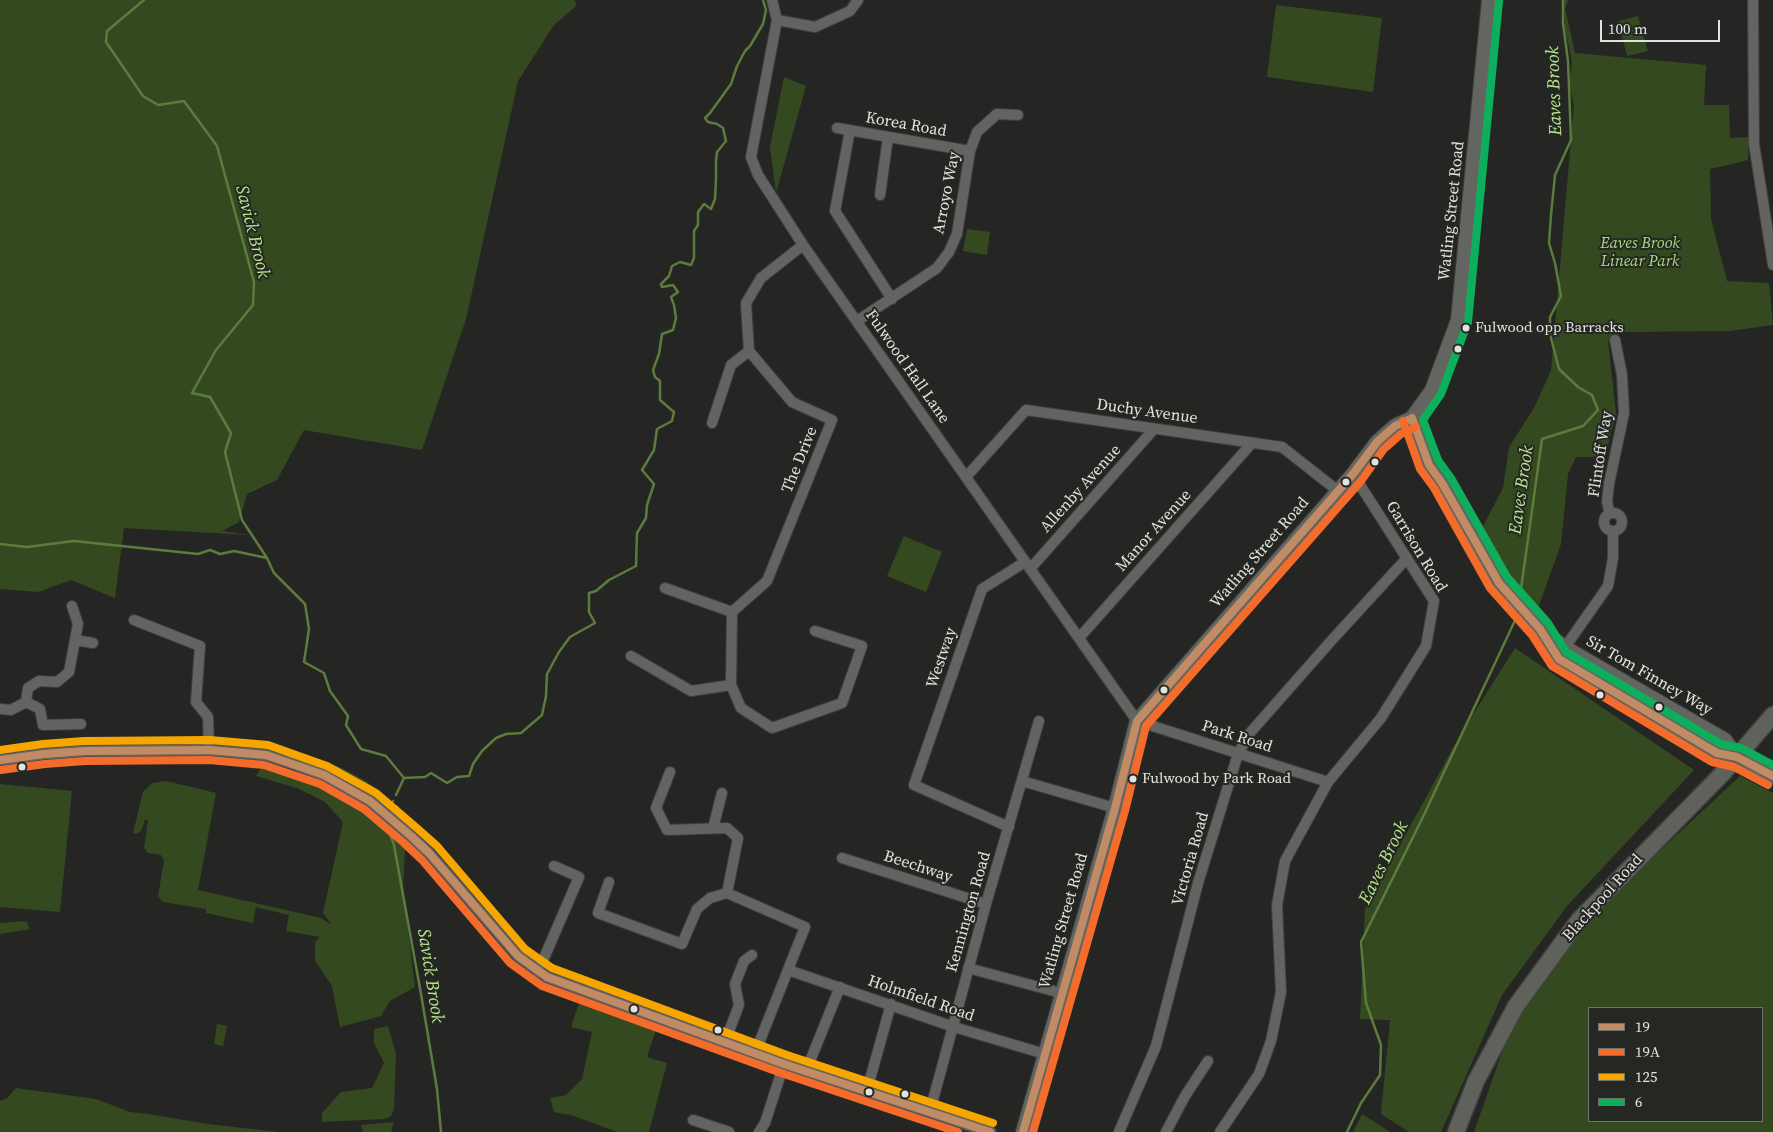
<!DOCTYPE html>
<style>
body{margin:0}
#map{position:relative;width:1773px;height:1132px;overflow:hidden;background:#252624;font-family:"Source Serif 4",serif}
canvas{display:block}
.legend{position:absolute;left:1588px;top:1007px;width:175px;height:115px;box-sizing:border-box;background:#252723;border:1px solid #70726f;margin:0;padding:6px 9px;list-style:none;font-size:15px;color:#e1e3e0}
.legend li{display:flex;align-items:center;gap:10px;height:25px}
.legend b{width:25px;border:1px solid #70726f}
.scale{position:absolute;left:1600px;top:20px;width:120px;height:22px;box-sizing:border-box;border:2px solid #e1e3e0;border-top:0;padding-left:6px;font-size:15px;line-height:18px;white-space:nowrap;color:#e1e3e0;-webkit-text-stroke:4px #252723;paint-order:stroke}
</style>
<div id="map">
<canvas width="1773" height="1132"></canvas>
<ul class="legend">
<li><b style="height:6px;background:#c18c65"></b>19</li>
<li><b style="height:6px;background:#f36c2b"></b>19A</li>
<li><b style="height:6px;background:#f7a600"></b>125</li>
<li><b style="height:6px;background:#0daf5c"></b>6</li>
</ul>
<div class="scale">100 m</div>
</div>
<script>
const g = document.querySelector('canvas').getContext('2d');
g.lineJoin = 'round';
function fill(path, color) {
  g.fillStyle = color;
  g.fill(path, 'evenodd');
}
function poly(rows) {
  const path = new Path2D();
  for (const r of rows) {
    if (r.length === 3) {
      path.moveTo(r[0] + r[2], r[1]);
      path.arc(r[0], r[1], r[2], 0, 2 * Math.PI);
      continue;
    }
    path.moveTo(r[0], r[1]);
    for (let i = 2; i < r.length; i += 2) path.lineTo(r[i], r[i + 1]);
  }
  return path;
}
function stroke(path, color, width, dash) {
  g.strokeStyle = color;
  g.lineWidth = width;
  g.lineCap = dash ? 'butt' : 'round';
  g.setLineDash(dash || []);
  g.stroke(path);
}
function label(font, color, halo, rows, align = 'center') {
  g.font = font + ' "Source Serif 4",serif';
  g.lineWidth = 4;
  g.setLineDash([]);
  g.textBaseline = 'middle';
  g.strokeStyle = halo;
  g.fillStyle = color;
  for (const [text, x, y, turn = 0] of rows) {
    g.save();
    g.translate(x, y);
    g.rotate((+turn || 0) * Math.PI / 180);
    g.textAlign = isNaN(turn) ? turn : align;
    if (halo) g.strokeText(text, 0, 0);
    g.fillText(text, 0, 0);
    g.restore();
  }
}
fill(poly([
 [0,0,575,0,576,6,554,25,518,81,466,319,422,450,304,430,277,480,247,494,239,522,222,531,249,535,124,528,115,598,71,580,38,592,0,589],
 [1564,0,1568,0,1565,8,1575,53,1706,65,1704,105,1729,105,1730,138,1749,137,1748,160,1710,169,1711,219,1727,281,1769,283,1773,325,1730,331,1621,332,1608,341,1616,413,1605,457,1576,457,1568,474,1561,544,1537,611,1502,568,1482,528,1503,488,1509,447,1534,408,1551,371,1574,105,1569,84,1572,62,1565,28],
 [1276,5,1382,18,1373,92,1267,77],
 [1638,16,1648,51,1627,56,1618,21],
 [784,77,806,86,776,193,770,147],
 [967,229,990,232,987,255,963,251],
 [904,536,942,552,926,592,887,576],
 [1515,648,1694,770,1567,906,1502,995,1441,1132,1409,1132,1381,1114,1390,1020,1360,1019,1365,909,1460,735],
 [278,748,303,754,340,767,366,781,390,800,390,805,395,807,397,804,410,821,408,825,405,824,377,799,337,773,275,751],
 [266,764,286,769,314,778,338,790,366,807,382,820,399,834,416,854,405,850,403,887,415,987,390,1001,381,1016,340,1027,332,986,315,961,315,942,320,937,286,931,289,915,256,907,253,923,206,913,206,909,163,902,158,896,164,861,161,855,148,853,144,848,148,820,145,820,141,831,136,834,133,833,143,792,152,783,166,781,216,793,198,890,321,918,332,925,323,913,343,822,325,802,297,788,256,776,263,765],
 [1740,776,1773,793,1773,1132,1474,1132,1501,1055,1526,1001,1584,924,1617,891],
 [1589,1008,1762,1008,1762,1121,1589,1121],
 [0,784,72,791,60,912,0,907],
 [26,921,30,929,0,934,0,923],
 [581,997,658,1024,647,1057,667,1063,649,1132,617,1132,571,1115,554,1112,550,1098,566,1095,582,1079,592,1032,571,1027],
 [217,1024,227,1026,223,1046,214,1044],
 [388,1026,396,1054,394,1109,391,1116,385,1119,322,1122,322,1113,341,1092,372,1088,384,1063,374,1043,374,1029],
 [16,1088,96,1099,130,1112,148,1114,208,1124,278,1132,0,1132,0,1101,7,1098],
 [1362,1114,1390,1132,1353,1132],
 [394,1122,391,1132,363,1132,361,1125]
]), '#354921');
stroke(poly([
 [144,0,107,31,106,42,143,96,158,105,184,101,217,146,254,282,253,305,216,350,192,393,210,397,231,433,225,452,242,520,267,558,274,573,305,604,309,629,304,662,324,673,330,691,348,716,346,725,361,749,386,756,404,778,396,795],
 [0,544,27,547,74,541,198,554,210,550,220,554,234,551,267,558],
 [1520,596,1542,439,1583,426,1598,410,1592,395,1578,387,1559,369,1550,334,1550,317,1561,296,1555,263,1549,243,1551,215,1555,175,1571,140,1568,61,1563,23,1563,0],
 [404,778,425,777,431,773,447,783,457,777,469,776,473,764,482,751,496,738,506,734,521,733,542,715,546,696,547,674,559,652,570,637,595,623,589,612,589,593,596,591,609,580,636,566,637,533,646,518,647,505,654,484,642,470,654,450,657,429,672,421,674,412,660,400,660,381,655,377,653,370,659,354,662,334,673,330,676,318,674,305,671,297,678,292,673,285,662,287,661,284,669,276,672,266,680,262,691,265,694,258,694,231,698,225,698,212,704,204,711,209,715,199,716,180,716,161,717,152,726,141,723,128,717,124,708,122,705,118,710,113,731,84,737,66,745,51,750,46,763,24,766,10,763,0],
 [392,804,393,801],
 [387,825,394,845,421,994,437,1089,441,1132],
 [1347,1132,1361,1103,1380,1075,1381,1045,1366,1003,1361,942,1422,819,1518,614]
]), '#5c7c3d', 2.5);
const minor = poly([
 [772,0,777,20,751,157,758,175,803,245,1137,721,1328,782],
 [1753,0,1754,144,1773,265],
 [777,20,815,27,850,11,858,0],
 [837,128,970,151],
 [850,130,835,211,892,299],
 [880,195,888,137],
 [857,321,937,268,949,252,957,234,970,151,977,132,997,114,1018,115],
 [712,423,731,365,749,351],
 [966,477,1026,410,1282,447,1338,491],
 [1613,522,9],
 [1610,514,1607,502,1609,484,1624,413,1622,375,1615,340],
 [1030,569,1154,429],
 [665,588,732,612],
 [134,620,200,646,196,702,208,717,209,750],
 [1079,638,1252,443],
 [75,640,93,643],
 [1561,653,1608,586,1613,558,1613,531],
 [631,656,691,691,731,685,732,612,767,581,832,420,792,402,749,351,746,303,761,278,803,245],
 [731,685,741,708,772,728,842,703,862,646,815,631],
 [26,702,28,688,39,681,57,682,69,672,78,624,72,606],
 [0,709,11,710,26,702,40,709,43,725,81,724],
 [670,772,656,808,667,830,727,828,738,838,727,893],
 [1022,781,1115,808],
 [1009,827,914,785,982,589,1025,562],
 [713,828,722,793],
 [842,858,986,904],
 [609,882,598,913,682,944,697,909,710,898,727,893,805,927,755,1053],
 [968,968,1061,993],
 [788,970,954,1027,1045,1054],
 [538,972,579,877,554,866],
 [725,1042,739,1005,735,984,744,961,752,955],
 [806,1071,840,987],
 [867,1090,891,1004],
 [930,1111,986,904,1039,721],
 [693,1120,729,1132],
 [759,1132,765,1123,784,1064],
 [1119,1132,1156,1046,1198,883,1238,754,1249,734,1331,641,1407,558],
 [1166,1132,1185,1096,1208,1061],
 [1220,1132,1259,1074,1271,1041,1281,992,1277,905,1285,861,1328,782,1381,718,1426,646,1434,601,1353,474]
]);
const tertiary = poly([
 [0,760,44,754,85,751,209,750,266,755,294,764,324,775,370,801,411,836,429,853,518,956,547,977,784,1064,990,1132]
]);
const secondary = poly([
 [1412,418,1429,465,1442,483,1499,583,1540,629,1559,659,1717,753,1737,757],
 [1549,635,1564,647,1725,740,1737,757],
 [1023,1132,1115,808,1137,721,1353,474,1377,442,1395,426,1412,418,1432,390,1458,320,1489,0]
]);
const primary = poly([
 [1737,757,1773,776]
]);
const trunk = poly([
 [1456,1132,1476,1081,1516,1006,1579,920,1723,773,1773,715]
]);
stroke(minor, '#40413f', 12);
stroke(tertiary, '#40413f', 14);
stroke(secondary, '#40413f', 16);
stroke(primary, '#40413f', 18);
stroke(trunk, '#40413f', 19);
stroke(minor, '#636462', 10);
stroke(tertiary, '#636462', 11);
stroke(secondary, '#636561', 14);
stroke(primary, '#62665f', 15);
stroke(trunk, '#5e625a', 16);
stroke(poly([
 [1412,418,1429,465,1442,483,1499,583,1540,629,1559,659,1717,753,1737,757,1773,776],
 [0,760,44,754,85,751,209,750,266,755,324,775,370,801,411,836,429,853,518,956,547,977,784,1064,990,1132],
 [1023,1132,1115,808,1137,721,1353,474,1377,442,1395,426,1412,418]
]), '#c18c65', 8);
stroke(poly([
 [1403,421,1420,469,1434,488,1490,588,1532,635,1552,666,1712,762,1734,767,1768,785],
 [1,770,45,764,85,761,209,760,264,765,320,784,364,809,404,843,422,860,510,963,542,986,781,1073,958,1132],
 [1033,1132,1125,811,1146,726,1361,481,1384,449,1401,434,1416,427]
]), '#f36c2b', 8);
stroke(poly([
 [0,750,43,744,84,741,210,740,268,745,327,766,376,793,418,829,437,846,525,949,552,968,787,1055,993,1123]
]), '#f7a600', 8);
stroke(poly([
 [1499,1,1468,322,1441,394,1423,420,1438,460,1451,478,1507,577,1548,623,1566,652,1721,744,1741,748,1773,765]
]), '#0daf5c', 8);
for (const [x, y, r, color] of [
 [1466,328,4.5,"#e1e3e0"],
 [1458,349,4.5,"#e1e3e0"],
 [1375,462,4.5,"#e1e3e0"],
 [1346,482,4.5,"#e1e3e0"],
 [1164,690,4.5,"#e1e3e0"],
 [1600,695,4.5,"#e1e3e0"],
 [1659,707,4.5,"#e1e3e0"],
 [22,767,4.5,"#e1e3e0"],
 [1133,779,4.5,"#e1e3e0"],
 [634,1009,4.5,"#e1e3e0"],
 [718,1030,4.5,"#e1e3e0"],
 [869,1092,4.5,"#e1e3e0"],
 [905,1094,4.5,"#e1e3e0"]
]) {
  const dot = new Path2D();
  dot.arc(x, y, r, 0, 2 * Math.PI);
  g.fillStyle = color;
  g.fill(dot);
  stroke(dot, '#252723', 2);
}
label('15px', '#e1e3e0', '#252723', [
 ["Fulwood opp Barracks",1475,328],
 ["Fulwood by Park Road",1142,779]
], 'left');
label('16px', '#e1e3e0', '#252723', [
 ["Korea Road",906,125,10],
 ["Arroyo Way",947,193,-79],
 ["Watling Street Road",1452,211,-84],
 ["Fulwood Hall Lane",907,367,55],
 ["Duchy Avenue",1147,412,8],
 ["Flintoff Way",1601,454,-81],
 ["The Drive",800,460,-68],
 ["Allenby Avenue",1081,489,-48],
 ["Manor Avenue",1154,531,-48],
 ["Garrison Road",1416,547,59],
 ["Watling Street Road",1260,553,-49],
 ["Westway",942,658,-71],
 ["Sir Tom Finney Way",1649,676,30],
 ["Park Road",1237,737,18],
 ["Victoria Road",1191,859,-74],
 ["Beechway",918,867,18],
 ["Blackpool Road",1603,898,-48],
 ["Kennington Road",969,912,-74],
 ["Watling Street Road",1064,921,-74],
 ["Holmfield Road",921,999,19]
]);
label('italic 16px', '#a9db7c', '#252723', [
 ["Eaves Brook",1640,244],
 ["Linear Park",1640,262]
]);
label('italic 18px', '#b7e98a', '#252723', [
 ["Eaves Brook",1555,91,-92],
 ["Savick Brook",252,232,76],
 ["Eaves Brook",1522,490,-82],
 ["Eaves Brook",1384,863,-64],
 ["Savick Brook",430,976,81]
]);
</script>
